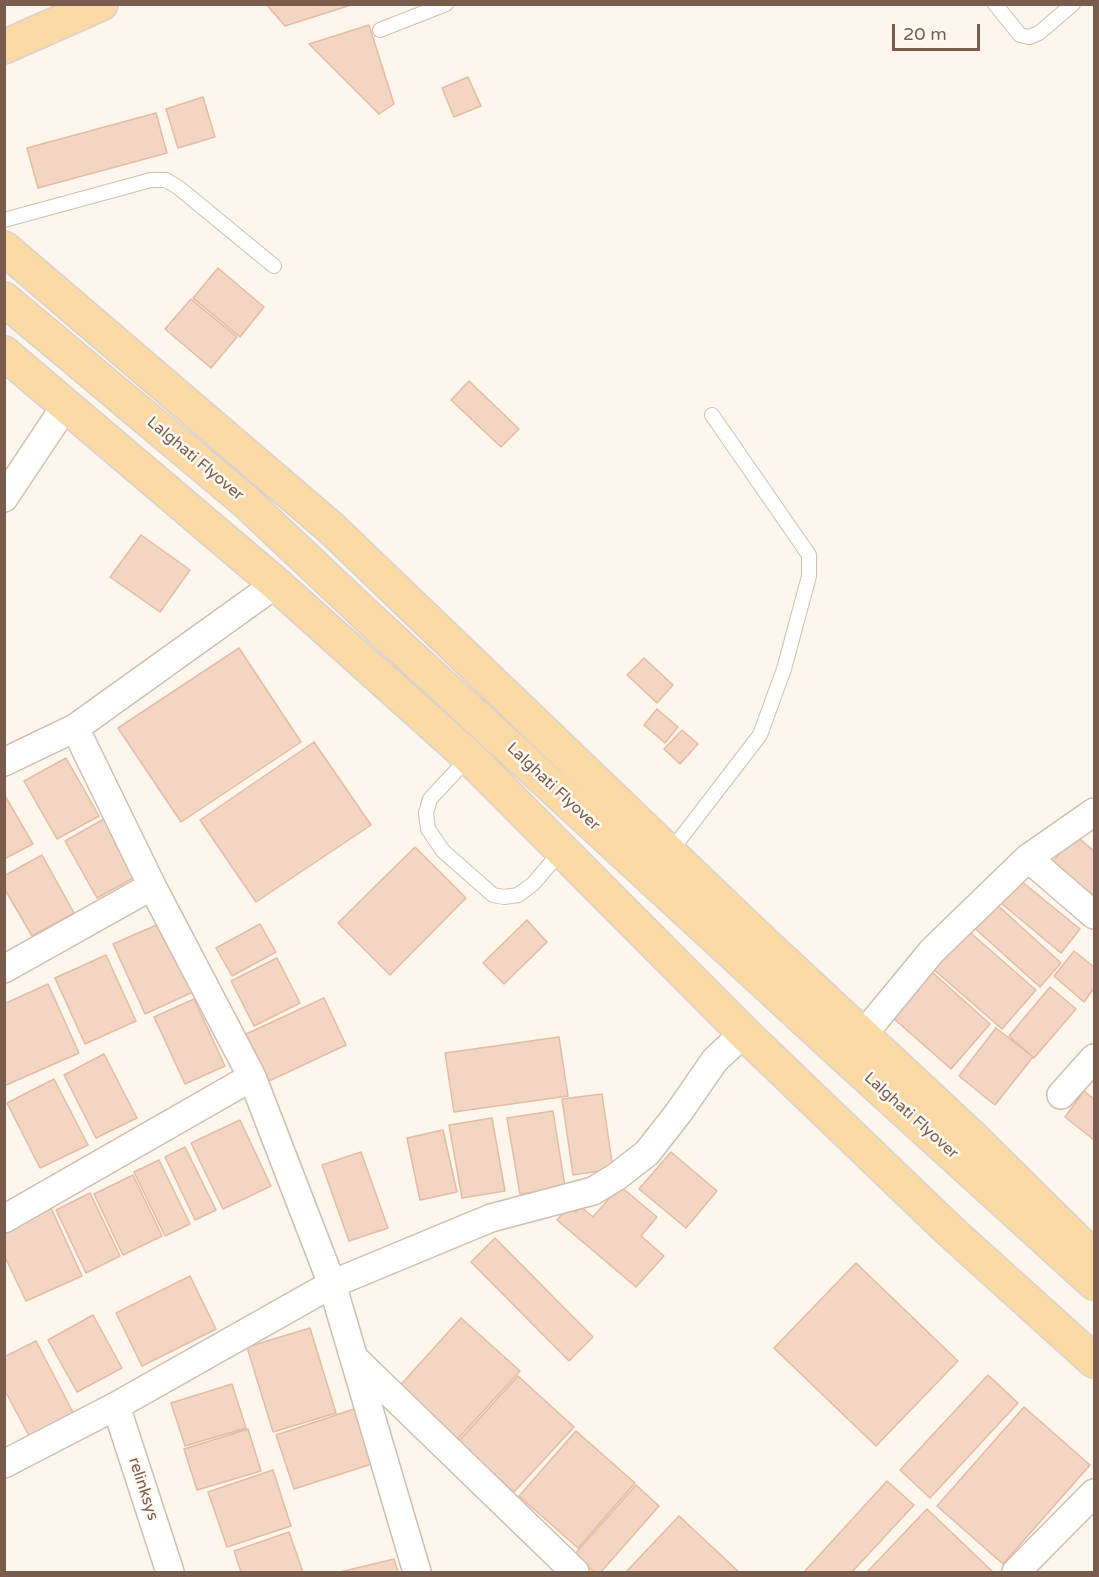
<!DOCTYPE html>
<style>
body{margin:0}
#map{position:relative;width:1099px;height:1577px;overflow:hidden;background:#fdf6ec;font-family:"Varela Round",sans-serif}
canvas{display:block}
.frame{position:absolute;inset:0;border:6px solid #7a5c4d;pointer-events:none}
.scale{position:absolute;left:892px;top:24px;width:88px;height:27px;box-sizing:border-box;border:3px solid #7a5c4d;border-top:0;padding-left:8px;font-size:18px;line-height:21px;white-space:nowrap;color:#7a5c4d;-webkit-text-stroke:4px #fffaf3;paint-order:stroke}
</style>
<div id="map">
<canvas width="1099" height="1577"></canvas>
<div class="frame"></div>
<div class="scale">20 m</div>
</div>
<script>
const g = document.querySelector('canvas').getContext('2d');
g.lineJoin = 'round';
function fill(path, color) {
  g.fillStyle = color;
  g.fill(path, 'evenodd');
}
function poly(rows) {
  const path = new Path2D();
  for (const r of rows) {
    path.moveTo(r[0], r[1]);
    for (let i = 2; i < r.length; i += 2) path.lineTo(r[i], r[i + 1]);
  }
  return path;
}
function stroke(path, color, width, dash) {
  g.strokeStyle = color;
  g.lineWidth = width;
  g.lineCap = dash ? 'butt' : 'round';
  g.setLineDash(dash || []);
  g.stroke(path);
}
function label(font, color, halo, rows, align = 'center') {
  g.font = font + ' "Varela Round",sans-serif';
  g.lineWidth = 5;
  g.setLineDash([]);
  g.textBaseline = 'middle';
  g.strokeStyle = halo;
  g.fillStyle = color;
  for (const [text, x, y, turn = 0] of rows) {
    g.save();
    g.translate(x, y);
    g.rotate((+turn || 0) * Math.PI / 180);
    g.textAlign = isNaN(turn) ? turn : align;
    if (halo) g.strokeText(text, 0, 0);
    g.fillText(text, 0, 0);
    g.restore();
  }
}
const building = poly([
 [266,4,351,4,351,5,285,26,266,4],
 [369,25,394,104,379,114,309,44,369,25],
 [468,77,481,106,454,117,442,88,468,77],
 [203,97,215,137,178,148,166,109,203,97],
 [156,113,167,153,38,188,27,148,156,113],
 [218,268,264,307,240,337,193,298,218,268],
 [191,299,237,337,211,368,165,329,191,299],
 [469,381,519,429,501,447,451,400,469,381],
 [141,535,190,570,160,612,110,577,141,535],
 [239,648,301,742,181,822,118,728,239,648],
 [644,658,673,685,657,703,627,675,644,658],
 [657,709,678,727,665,743,644,725,657,709],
 [682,730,698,744,680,764,664,749,682,730],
 [314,742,371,825,256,902,200,820,314,742],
 [66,758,99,816,57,839,24,781,66,758],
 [4,794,33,844,4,859,4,794],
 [104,819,137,876,97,898,65,841,104,819],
 [1075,835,1094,851,1094,904,1050,865,1075,835],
 [415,847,466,898,390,975,338,923,415,847],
 [42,855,74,913,32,936,4,888,4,876,42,855],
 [1021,881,1080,929,1061,953,1002,904,1021,881],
 [993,901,1061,963,1040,987,971,925,993,901],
 [527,920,547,942,504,984,483,963,527,920],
 [161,923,193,992,145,1014,113,944,161,923],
 [260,924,276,952,232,976,216,948,260,924],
 [966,929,1036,990,1002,1029,932,968,966,929],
 [1074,951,1094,967,1094,988,1084,1002,1054,976,1074,951],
 [106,955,136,1021,85,1044,55,978,106,955],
 [277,958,300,1003,254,1026,231,981,277,958],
 [932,972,990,1024,951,1069,892,1017,932,972],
 [48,984,79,1053,4,1086,4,1004,48,984],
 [1050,987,1076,1009,1034,1058,1009,1036,1050,987],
 [324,998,346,1045,269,1081,246,1034,324,998],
 [194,999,225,1066,185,1084,154,1017,194,999],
 [996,1028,1033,1057,995,1105,959,1076,996,1028],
 [559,1037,568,1096,454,1112,445,1053,559,1037],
 [104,1054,137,1118,96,1138,64,1075,104,1054],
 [54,1079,88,1145,40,1168,7,1103,54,1079],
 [1084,1091,1094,1099,1094,1140,1065,1117,1084,1091],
 [602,1094,613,1169,573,1175,562,1099,602,1094],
 [553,1111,565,1187,520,1194,507,1118,553,1111],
 [492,1118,505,1191,462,1198,449,1125,492,1118],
 [240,1120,271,1186,223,1209,191,1143,240,1120],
 [443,1130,457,1192,420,1200,407,1138,443,1130],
 [185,1147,216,1210,195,1220,165,1157,185,1147],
 [361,1152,388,1228,349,1241,322,1165,361,1152],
 [671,1152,717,1191,686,1228,639,1189,671,1152],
 [159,1160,190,1224,165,1236,134,1172,159,1160],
 [133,1175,162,1236,123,1255,94,1194,133,1175],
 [620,1186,657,1217,641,1236,664,1256,636,1287,557,1220,569,1207,576,1212,580,1206,593,1217,620,1186],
 [90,1193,120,1256,86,1273,56,1210,90,1193],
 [51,1208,82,1276,26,1301,4,1255,4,1230,51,1208],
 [495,1238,593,1337,569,1361,471,1262,495,1238],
 [856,1263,958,1361,876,1446,774,1348,856,1263],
 [190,1276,216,1329,142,1366,116,1313,190,1276],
 [93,1315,122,1368,77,1392,48,1340,93,1315],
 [461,1318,520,1371,454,1443,396,1390,461,1318],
 [310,1328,336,1413,273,1432,247,1347,310,1328],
 [36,1341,78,1422,34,1445,4,1389,4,1357,36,1341],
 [988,1375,1018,1403,930,1498,900,1470,988,1375],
 [518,1376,574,1427,514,1492,458,1442,518,1376],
 [232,1384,246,1428,185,1446,171,1403,232,1384],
 [1024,1407,1090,1465,1003,1564,937,1506,1024,1407],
 [354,1409,372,1464,294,1489,276,1435,354,1409],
 [248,1429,261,1471,197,1490,184,1449,248,1429],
 [576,1431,635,1483,578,1548,519,1496,576,1431],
 [273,1470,291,1526,227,1547,208,1492,273,1470],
 [887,1481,914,1505,852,1572,804,1572,887,1481],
 [636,1485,659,1506,601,1572,594,1572,574,1555,636,1485],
 [927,1509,993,1572,867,1572,927,1509],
 [679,1516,739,1572,626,1572,679,1516],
 [289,1532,303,1572,241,1572,234,1551,289,1532],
 [394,1559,398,1572,340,1572,394,1559]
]);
fill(building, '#f3d5c3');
stroke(building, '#e6bba3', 1.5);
const lane = poly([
 [995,4,1020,35,1029,37,1039,33,1073,4],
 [380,30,446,4],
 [4,220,151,180,166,180,179,188,274,266],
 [469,757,430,799,426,813,428,829,443,851,493,895,504,897,518,895,533,884,562,850],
 [670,852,760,735,784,669,809,576,809,555,712,415]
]);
const street = poly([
 [4,498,66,405],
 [75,728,152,886,252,1077,332,1284,417,1572],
 [4,762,75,728,276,584],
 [1028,858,1094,915],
 [4,969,152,886],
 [862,1036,932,951,1028,858,1094,812],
 [1061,1095,1094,1058],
 [4,1219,252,1077],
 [356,1360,575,1572],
 [116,1406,170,1572],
 [4,1464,116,1406,332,1284,491,1218,593,1191,616,1177,647,1153,679,1112,715,1060,744,1033],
 [1016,1572,1094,1493]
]);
const primary = poly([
 [4,47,101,4],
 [4,248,331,528,751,931,973,1138,1094,1258],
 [4,299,245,501,370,619,841,1053,1094,1283],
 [4,353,276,584,469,757,744,1033,949,1230,1094,1361]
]);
stroke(lane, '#d1beb0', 16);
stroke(street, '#d1beb0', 30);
stroke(primary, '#dad1cd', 36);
stroke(lane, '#fff', 14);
stroke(street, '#fff', 27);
stroke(primary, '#fbd9a5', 33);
label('16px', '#7a5c4d', '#fffaf3', [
 ["Lalghati Flyover",195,459,40],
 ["Lalghati Flyover",553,787,43],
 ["Lalghati Flyover",911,1116,42],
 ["relinksys",143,1489,72]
]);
</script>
